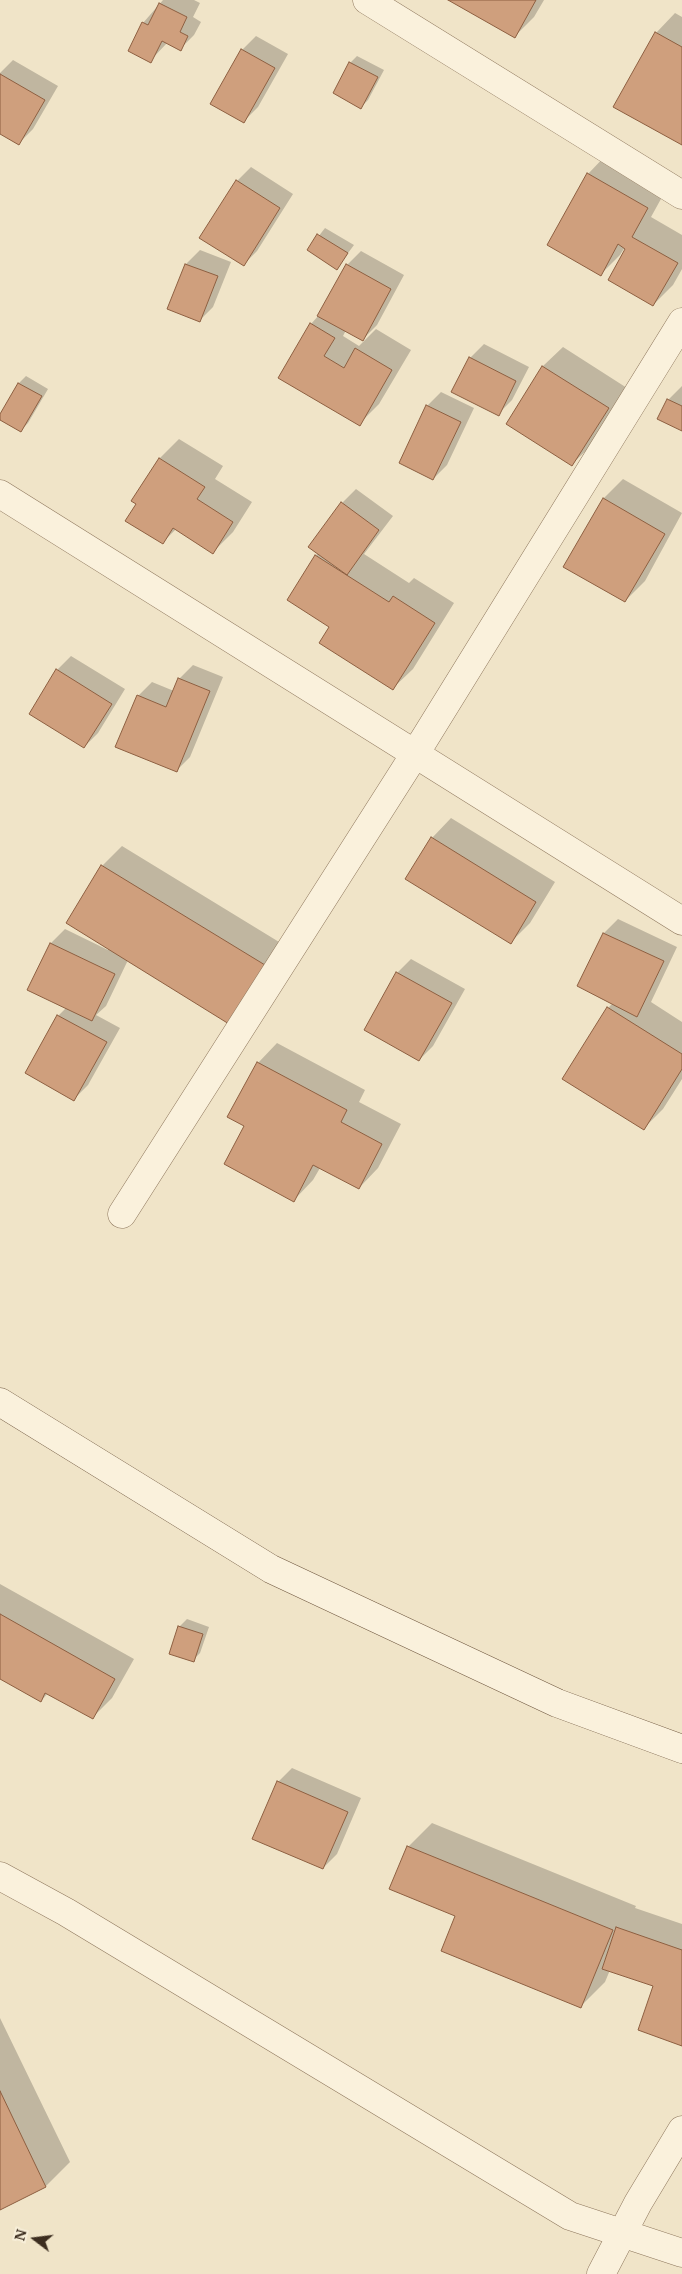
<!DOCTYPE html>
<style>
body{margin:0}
#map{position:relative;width:682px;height:2274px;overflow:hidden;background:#f0e4c8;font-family:Merriweather,serif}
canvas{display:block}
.north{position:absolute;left:10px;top:2214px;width:50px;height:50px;-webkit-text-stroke:4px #f7eed8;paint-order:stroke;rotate:285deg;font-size:14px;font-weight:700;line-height:20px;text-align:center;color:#3d2e20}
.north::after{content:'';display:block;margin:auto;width:18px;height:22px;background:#3d2e20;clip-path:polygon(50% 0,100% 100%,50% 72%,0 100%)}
</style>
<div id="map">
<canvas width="682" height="2274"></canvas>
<div class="north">N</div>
</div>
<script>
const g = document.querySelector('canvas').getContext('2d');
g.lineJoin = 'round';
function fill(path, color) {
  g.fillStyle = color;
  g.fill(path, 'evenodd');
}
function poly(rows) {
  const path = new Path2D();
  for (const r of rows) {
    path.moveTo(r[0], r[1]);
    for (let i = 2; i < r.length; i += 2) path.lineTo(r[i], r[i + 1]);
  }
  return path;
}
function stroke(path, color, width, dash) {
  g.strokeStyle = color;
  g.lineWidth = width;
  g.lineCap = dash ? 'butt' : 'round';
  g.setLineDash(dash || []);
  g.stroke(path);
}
fill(poly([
 [163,0,194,0,200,3,193,17,201,22,194,35,180,49,167,43,150,61,143,23],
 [450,0,544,0,534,17,515,36],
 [675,13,682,17,682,144,656,33],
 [256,36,288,54,258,107,244,121,242,50],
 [357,56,384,70,368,100,361,107,334,93,350,63],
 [13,60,58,86,33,129,19,143,0,132,0,73],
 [607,154,667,188,651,217,682,235,682,269,673,285,653,305,625,247,620,255,601,274,588,174],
 [251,167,293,194,257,251,243,265,201,237,237,181],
 [325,228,354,245,337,268,308,250],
 [200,250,231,262,213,307,199,321,168,308,186,264],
 [361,251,404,275,377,325,363,339,346,330,343,336,359,346,376,329,411,350,379,404,359,424,279,377,311,324,319,315,347,265],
 [484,344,529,367,512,400,498,414,470,358],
 [563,347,627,388,592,445,572,464,507,424,543,366],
 [26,376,48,389,28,423,21,430,0,417,19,383],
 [682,386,682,430,668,400],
 [441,392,474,408,447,465,433,479,427,406],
 [179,439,223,466,215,479,252,502,233,532,213,552,176,529,162,543,138,503,133,501,160,458],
 [623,479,682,513,645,581,625,601,565,566,604,498],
 [356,489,393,516,364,554,409,583,414,578,454,603,413,669,393,688,331,627,316,556,342,503],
 [71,656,125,689,98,733,84,747,57,670],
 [193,665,223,677,190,757,176,771,138,696,152,682,174,691,179,679],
 [451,818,555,882,530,923,510,943,432,838],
 [122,846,284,945,229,1023,128,960,106,1006,96,1015,120,1028,88,1085,74,1099,27,1073,58,1016,67,1007,29,989,51,943,65,929,108,950,102,866],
 [618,919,677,947,651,1002,682,1022,682,1079,663,1109,644,1128,608,1008,612,1004,600,998,604,933],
 [411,959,465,989,433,1046,419,1060,397,973],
 [277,1043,365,1090,359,1102,401,1124,378,1168,359,1188,320,1168,313,1180,294,1200,258,1063],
 [0,1584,134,1659,112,1698,92,1718,48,1693,41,1701,0,1678],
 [187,1619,209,1627,200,1653,193,1660,171,1653,180,1626],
 [292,1768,361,1798,337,1854,323,1868,278,1782],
 [432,1823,636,1906,635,1908,682,1924,682,2044,655,1985,610,1970,605,1982,581,2006,457,1915,408,1847],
 [0,2018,70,2162,46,2186,0,2209]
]), '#0003');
const building = poly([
 [448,0,536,0,515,38,448,0],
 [159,3,187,17,180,32,188,36,181,51,162,41,151,63,128,51,142,22,148,25,159,3],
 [655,32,682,47,682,145,613,107,655,32],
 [241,49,275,68,244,123,210,104,241,49],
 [349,62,378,77,361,109,333,93,349,62],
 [0,74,45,100,19,145,0,134,0,74],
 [587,173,648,208,632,237,678,263,653,306,608,280,625,249,618,244,601,276,547,245,587,173],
 [236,180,280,208,244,266,199,238,236,180],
 [317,234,348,253,337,270,307,250,317,234],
 [185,264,218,276,200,322,167,309,185,264],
 [346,264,391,289,363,341,317,316,346,264],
 [310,323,335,338,324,356,344,368,355,348,392,370,360,426,278,378,310,323],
 [469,357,516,381,499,416,451,392,469,357],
 [542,366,609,408,572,466,506,424,542,366],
 [18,383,42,396,21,432,0,420,0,414,18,383],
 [667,399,682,406,682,431,657,419,667,399],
 [426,405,461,422,433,480,399,463,426,405],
 [159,458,205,487,197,499,233,522,213,554,173,528,163,544,125,521,136,504,131,501,159,458],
 [603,498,665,534,625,602,563,567,603,498],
 [341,502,379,530,347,575,308,547,341,502],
 [315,555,389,602,393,596,435,623,393,690,319,643,329,627,287,600,315,555],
 [56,669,112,704,84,748,29,714,56,669],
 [178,678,210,691,177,772,115,747,137,695,166,707,178,678],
 [431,837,536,902,511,944,405,879,431,837],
 [101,865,265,965,229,1024,66,923,101,865],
 [603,933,664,961,637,1017,577,986,603,933],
 [50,943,115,974,92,1021,27,990,50,943],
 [396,972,452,1003,419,1061,364,1030,396,972],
 [607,1007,682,1054,682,1069,644,1130,562,1079,607,1007],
 [57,1015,107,1042,74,1101,25,1073,57,1015],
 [257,1062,347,1110,341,1122,382,1144,359,1189,313,1165,294,1202,224,1164,244,1126,227,1117,257,1062],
 [0,1614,115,1679,93,1719,45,1693,41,1702,0,1679,0,1614],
 [178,1626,203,1634,194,1662,169,1654,178,1626],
 [277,1781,348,1812,323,1869,252,1839,277,1781],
 [407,1846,613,1930,581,2008,441,1951,455,1916,389,1889,407,1846],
 [616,1927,682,1950,682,2046,638,2030,653,1986,602,1969,616,1927],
 [0,2091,46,2187,0,2210,0,2091]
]);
fill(building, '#cf9f7d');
stroke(building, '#8d5f41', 1);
const minor = poly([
 [367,0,682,195],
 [0,494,682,921],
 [122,1214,415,754,682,322],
 [0,1876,66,1912,570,2216,682,2253],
 [601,2274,638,2203,682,2130]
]);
const secondary = poly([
 [0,1402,271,1569,557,1703,682,1749]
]);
stroke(minor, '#8d765c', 29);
stroke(secondary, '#6f573f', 29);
stroke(minor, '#faf1dc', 28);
stroke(secondary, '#faf1dc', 28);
</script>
